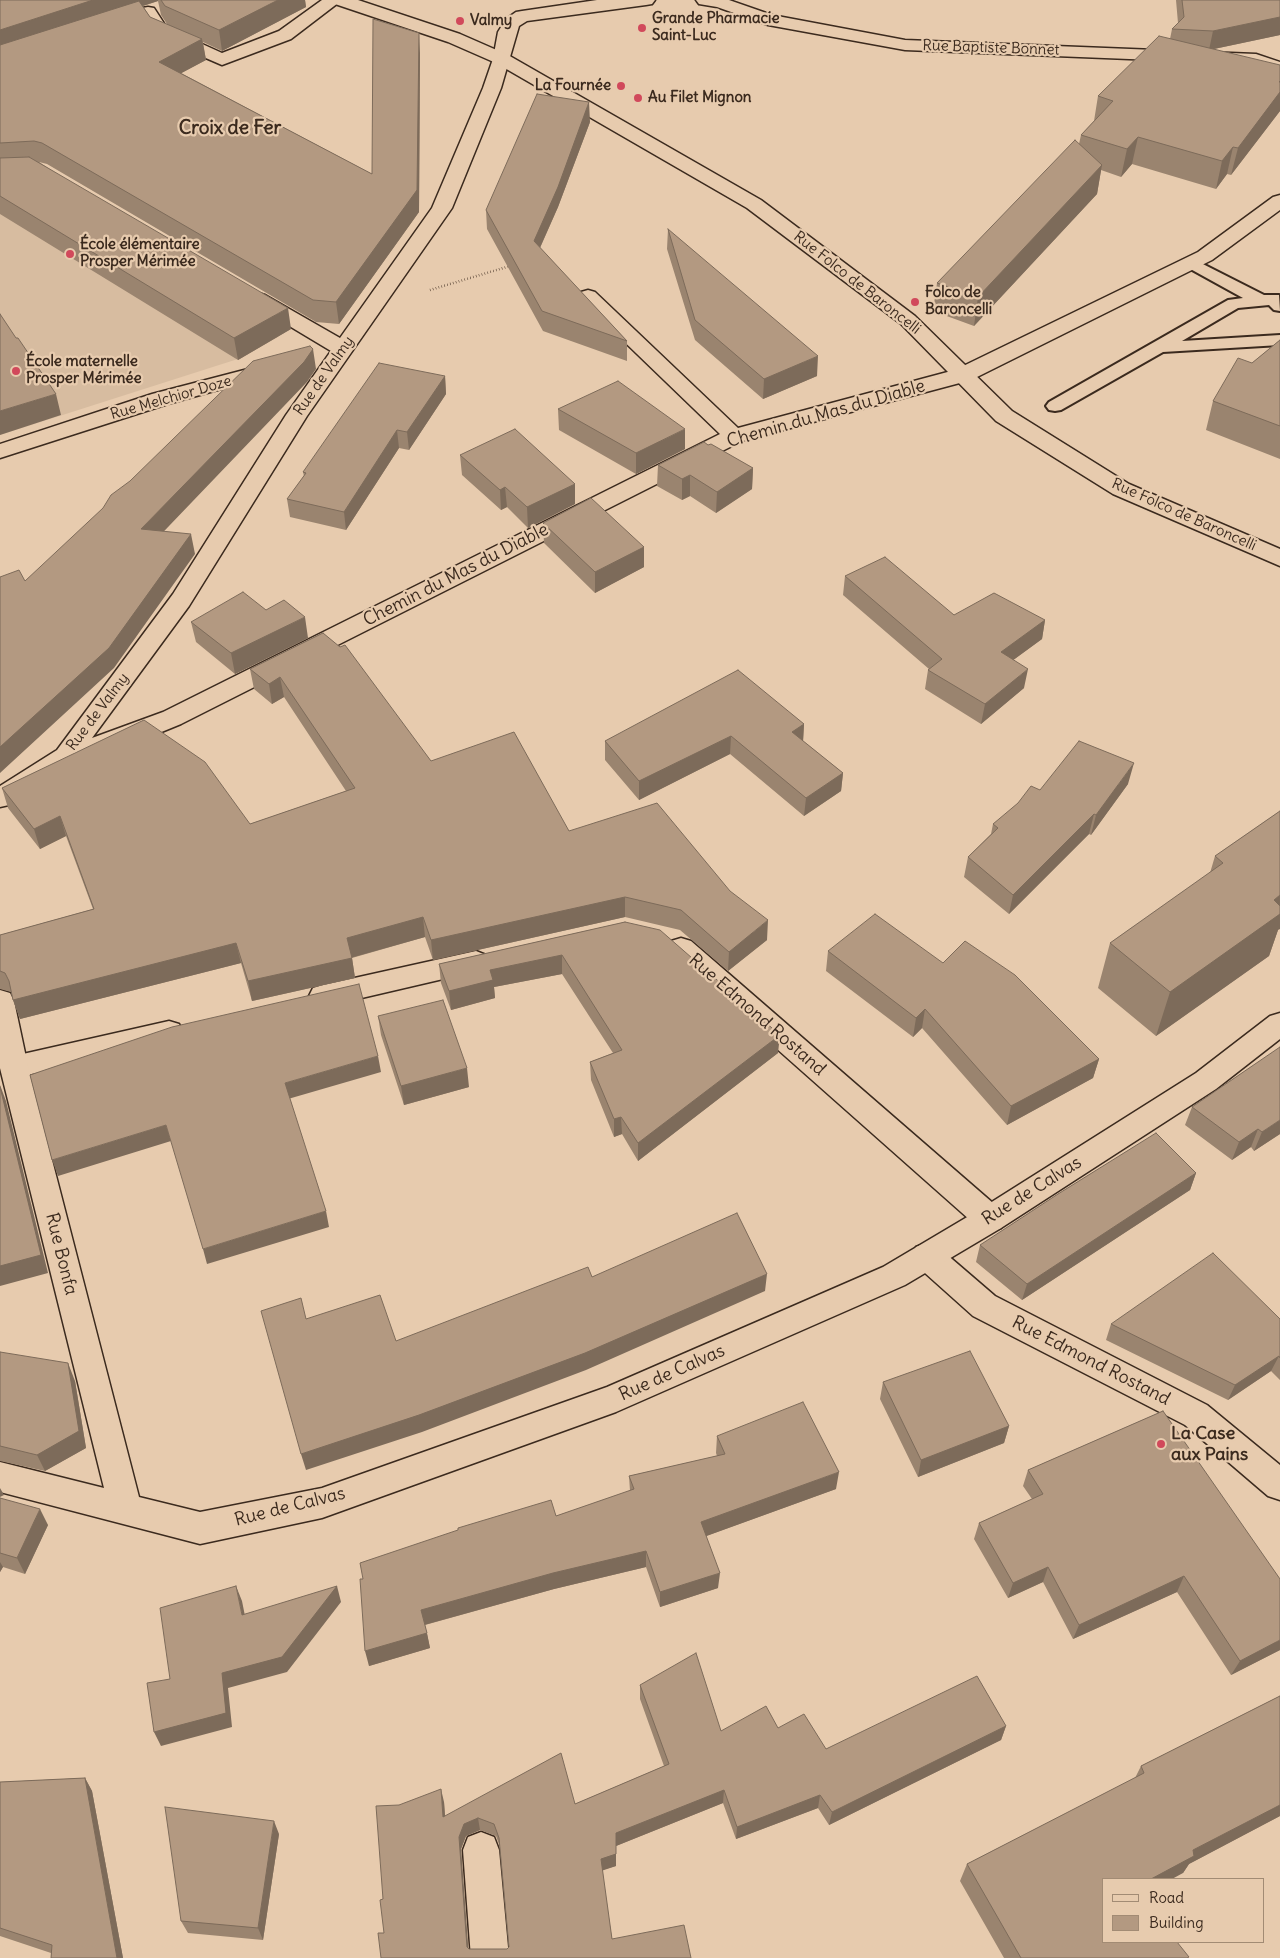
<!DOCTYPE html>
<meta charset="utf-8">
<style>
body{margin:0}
#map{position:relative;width:1280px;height:1958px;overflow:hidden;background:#e7cbae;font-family:Delius,sans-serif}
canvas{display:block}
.legend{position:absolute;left:1102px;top:1878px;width:162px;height:65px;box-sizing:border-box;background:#e7cbae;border:1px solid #a28b74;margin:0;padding:6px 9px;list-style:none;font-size:15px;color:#3b2a1e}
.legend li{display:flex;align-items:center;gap:10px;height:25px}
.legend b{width:25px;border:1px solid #a28b74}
</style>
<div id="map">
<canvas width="1280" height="1958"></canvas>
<ul class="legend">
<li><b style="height:6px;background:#e7cbae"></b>Road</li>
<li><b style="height:14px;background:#b39981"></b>Building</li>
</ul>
</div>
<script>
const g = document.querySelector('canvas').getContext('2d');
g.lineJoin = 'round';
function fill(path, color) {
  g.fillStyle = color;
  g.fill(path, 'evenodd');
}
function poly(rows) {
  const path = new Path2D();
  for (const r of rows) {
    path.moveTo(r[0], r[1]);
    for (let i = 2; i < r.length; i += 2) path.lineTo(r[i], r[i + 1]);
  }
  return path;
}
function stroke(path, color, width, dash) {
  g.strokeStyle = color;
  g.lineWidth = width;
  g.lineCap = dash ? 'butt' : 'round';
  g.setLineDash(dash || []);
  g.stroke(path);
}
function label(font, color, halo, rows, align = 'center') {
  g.font = font + ' Delius,sans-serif';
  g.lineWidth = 4.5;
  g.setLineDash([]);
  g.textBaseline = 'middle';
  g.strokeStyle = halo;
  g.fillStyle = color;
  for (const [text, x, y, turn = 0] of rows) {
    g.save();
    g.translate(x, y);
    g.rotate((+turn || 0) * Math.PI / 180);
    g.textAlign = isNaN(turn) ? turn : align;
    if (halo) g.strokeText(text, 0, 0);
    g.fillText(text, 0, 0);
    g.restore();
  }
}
fill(poly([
 [21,182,278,337,241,358,0,435,0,183]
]), '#d7bca0');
const lane = poly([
 [1191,258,1264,295,1279,295,1280,311,1274,310,1269,305,1238,308,1182,341,1280,335,1280,345,1163,352,1061,410,1055,411,1049,410,1046,406,1049,402,1228,300,1243,298,1185,266,1183,263,1185,260,1191,258]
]);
const street = poly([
 [322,0,342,0,291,39,222,65,155,36,139,12,142,8,148,7,154,8,167,28,222,53,279,31,322,0],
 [597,0,655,0,652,4,646,5,527,21,519,26,501,88,452,208,307,416,189,606,92,738,163,712,720,434,581,300,578,296,581,292,588,290,595,292,738,428,955,370,1198,252,1273,197,1280,195,1280,210,1212,260,971,380,742,441,181,724,137,742,75,762,9,805,0,807,0,786,57,750,173,594,286,415,331,351,251,303,248,299,251,295,258,293,265,295,340,338,432,208,483,88,493,59,498,32,506,19,516,12,522,11,597,0],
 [696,0,729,0,772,15,905,40,1256,54,1280,62,1280,73,1254,64,905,50,768,25,717,7,699,4,696,0],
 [271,363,278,365,282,369,278,373,168,404,0,458,0,444,152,394,271,363],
 [681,938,691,941,1001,1210,1005,1219,1001,1228,990,1232,979,1228,671,955,667,948,671,941,681,938],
 [476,951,486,955,490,962,486,969,323,1007,313,1004,309,996,313,988,323,985,476,951],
 [169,1021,179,1024,183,1032,179,1040,169,1043,14,1078,4,1075,0,1067,4,1059,14,1056,169,1021],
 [927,1243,938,1247,995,1296,1207,1405,1280,1465,1280,1500,1268,1496,1185,1425,973,1316,916,1265,912,1256,916,1247,927,1243],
 [481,1832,494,1837,499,1850,509,1958,471,1958,463,1850,468,1837,481,1832]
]);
const secondary = poly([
 [332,0,358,0,460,34,508,55,761,200,915,316,1012,411,1129,484,1280,549,1280,566,1113,494,996,421,901,324,747,208,496,63,448,42,335,4,332,0],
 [0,990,10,993,14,1001,28,1067,139,1497,200,1512,322,1488,607,1387,883,1267,979,1210,1196,1073,1270,1016,1280,1013,1280,1039,1216,1089,1001,1228,905,1285,616,1412,322,1518,200,1544,0,1492,0,1462,104,1488,0,1068,0,990]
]);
stroke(lane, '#3b2a1e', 4);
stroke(street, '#3b2a1e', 3);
stroke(secondary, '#3b2a1e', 3);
stroke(poly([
 [430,290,510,266]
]), '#3b2a1e', 2.5, [0.5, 2.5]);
fill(lane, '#e7cbae');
fill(street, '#e7cbae');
fill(secondary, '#e7cbae');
fill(poly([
 [0,0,305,0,306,7,222,51,203,42,206,60,181,73,372,174,420,53,419,212,339,324,316,322,47,164,39,162,291,329,238,360,0,214],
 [158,1,161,15,167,24,150,17,143,6],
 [1176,0,1280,0,1280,35,1214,49,1280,111,1231,175,1227,174,1216,189,1132,164,1121,177,1101,170,1097,194,974,326,933,311,937,283,1079,144,1081,135,1094,121,1098,96,1170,39,1172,29,1178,23],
 [590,122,558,207,540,248,627,341,627,361,543,331,487,229,486,210],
 [668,229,817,376,763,399,695,340,667,249],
 [1280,340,1280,459,1206,430,1213,401,1252,363],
 [445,376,446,394,409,450,399,448,346,530,290,517,287,499,304,476,303,472],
 [558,409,685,449,636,474,559,430],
 [708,445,753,468,752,489,716,513,690,496,682,500,657,486,658,465],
 [460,455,575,484,575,504,528,528,507,507,501,510,462,475],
 [543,523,644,547,644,567,595,593,544,543],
 [845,576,954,615,1045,620,1042,639,1013,660,1024,688,981,724,925,689,928,670,929,669,843,595],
 [266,610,308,638,235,674,196,642,191,622],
 [323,633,431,761,569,831,767,940,728,971,680,930,625,917,433,960,425,937,352,958,355,978,252,1001,241,963,20,1019,13,1000,11,992,0,989,0,935,93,909,66,836,40,849,8,808,2,788,250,824,346,791,284,697,272,704,254,689,250,669],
 [804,724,803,741,843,773,841,791,804,816,730,754,639,800,605,760,605,741],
 [1128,784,1091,835,1089,834,1009,914,964,877,968,857,991,834,993,824,1040,790],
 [1280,811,1278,930,1269,956,1156,1036,1098,988,1110,943,1210,873,1215,856],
 [625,922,778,1053,638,1161,622,1134,614,1137,591,1080,590,1062,613,1053,562,974,494,987,495,998,451,1010,441,983,439,964],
 [828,951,943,963,1099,1059,1093,1078,1007,1125,922,1028,913,1037,826,971],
 [378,1016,469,1087,404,1105,381,1035],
 [1192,1107,1280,1134,1254,1151,1251,1147,1232,1160,1185,1125],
 [1196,1173,1190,1190,1022,1300,976,1262,980,1245],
 [1280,1319,1280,1380,1271,1371,1228,1400,1106,1340,1111,1324],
 [0,1352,75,1381,86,1448,45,1471,0,1461],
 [883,1382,1009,1426,1004,1443,918,1477,880,1399],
 [1163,1411,1280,1650,1231,1675,1177,1592,1073,1639,1043,1582,1008,1598,974,1539,979,1523,1032,1499,1023,1486,1028,1470],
 [717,1436,836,1489,706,1536,718,1588,660,1607,646,1567,554,1589,425,1625,430,1648,369,1666,363,1579,556,1516,630,1491,629,1476,717,1456,716,1453],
 [0,1498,48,1525,25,1574,3,1567,0,1572],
 [640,1685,721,1731,778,1728,826,1749,1006,1726,1001,1740,829,1825,818,1808,736,1839,723,1803,616,1846,616,1866,602,1870,612,1939,691,1958,381,1958,384,1933,383,1899,399,1805,444,1802,445,1816,575,1804,664,1766,640,1699],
 [480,1830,496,1836,500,1847,509,1947,507,1949,468,1949,461,1849,466,1836],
 [1280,1696,1280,1816,1189,1864,1183,1873,1104,1879,1188,1958,1004,1958,960,1881,967,1864,1135,1778,1141,1766],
 [85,1778,92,1791,123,1958,51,1958,51,1953,0,1936,0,1782],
 [279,1834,263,1940,188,1933,181,1921]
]), '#9a846f');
fill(poly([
 [93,0,158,0,158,1,0,52,0,30],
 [278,0,305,0,306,7,222,51,219,30],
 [1280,17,1280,35,1209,50,1213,31],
 [419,33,420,53,419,212,339,324,336,302],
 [202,39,206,60,163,83,159,62],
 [1280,81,1280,111,1231,175,1238,148],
 [589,102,590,122,558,207,534,261,534,241],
 [1138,137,1132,164,1121,177,1127,149],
 [1233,147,1227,174,1216,189,1222,161],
 [1102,165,1097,194,974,326,978,297],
 [288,308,291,329,238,360,234,338],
 [313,349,316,369,307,382,146,550,141,529],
 [818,356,817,376,763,399,764,379],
 [445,376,446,394,409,450,407,432],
 [56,394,61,415,0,435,0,411],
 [685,429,685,449,636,474,636,453],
 [397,430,399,448,346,530,344,512],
 [753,468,752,489,716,513,717,492],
 [690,475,690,496,682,500,682,479],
 [575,484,575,504,528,528,527,507],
 [505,487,507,507,501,510,500,490],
 [191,534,195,554,114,668,0,773,0,747],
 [644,547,644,567,595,593,595,572],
 [305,617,308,638,235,674,231,653],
 [1045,620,1042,639,997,672,1001,652],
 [1028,669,1024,688,981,724,985,704],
 [280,677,284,697,272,704,269,684],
 [804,724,803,742,792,732],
 [731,736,730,754,639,800,639,781],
 [1134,763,1128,784,1091,835,1096,815],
 [843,773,841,791,804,816,806,798],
 [1094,814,1089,834,1009,914,1013,895],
 [60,816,66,836,40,849,34,829],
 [1280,895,1280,929,1278,930,1269,956,1156,1036,1170,992,1274,900],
 [625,897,625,917,433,960,431,940],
 [423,917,425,937,350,958,347,938],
 [768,920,767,940,728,971,729,952],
 [236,943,241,963,20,1019,13,1000],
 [562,955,562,974,494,987,495,998,451,1010,449,991,490,970],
 [352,958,355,978,252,1001,248,981],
 [925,1009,922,1028,913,1037,916,1018],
 [780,1035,778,1053,638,1161,638,1143],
 [378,1056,381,1072,288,1099,285,1083],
 [1099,1059,1093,1078,1007,1125,1011,1106],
 [467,1068,469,1087,404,1105,401,1086],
 [0,1085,6,1101,48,1273,0,1286],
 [621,1117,622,1134,614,1137,614,1119],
 [1280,1120,1280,1134,1254,1151,1262,1132],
 [166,1125,171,1141,58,1176,52,1160],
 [1258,1129,1251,1147,1232,1160,1239,1142],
 [1196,1173,1190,1190,1022,1300,1027,1284],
 [326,1211,329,1227,207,1264,203,1249],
 [767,1274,765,1291,586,1370,422,1432,306,1470,301,1454],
 [1279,1356,1271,1371,1228,1400,1235,1385],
 [68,1363,75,1381,86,1448,45,1471,37,1455],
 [1009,1426,1004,1443,918,1477,921,1460],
 [839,1472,836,1489,701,1538,701,1522],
 [0,1488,4,1495,0,1497],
 [40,1509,48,1525,25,1574,17,1558],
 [646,1551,646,1567,554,1589,424,1625,421,1610,553,1573],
 [0,1562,3,1567,0,1572],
 [1048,1567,1043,1582,1008,1598,1013,1583],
 [720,1573,718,1588,660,1607,660,1592],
 [1184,1576,1177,1592,1073,1639,1079,1625],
 [236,1586,242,1601,248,1631,242,1615],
 [337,1586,341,1602,287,1672,228,1688,232,1727,161,1746,154,1732,222,1673],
 [427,1633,430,1648,369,1666,365,1651],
 [1280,1640,1280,1650,1231,1675,1240,1661],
 [1006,1726,1001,1740,829,1825,832,1812],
 [85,1778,92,1791,123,1958,117,1958],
 [441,1789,444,1802,446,1830,443,1817],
 [724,1790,723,1803,616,1846,616,1866,601,1871,601,1859,616,1833],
 [820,1795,818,1808,736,1839,737,1827],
 [1280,1805,1280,1816,1189,1864,1183,1873,1172,1879,1151,1879,1193,1850],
 [478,1818,480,1830,466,1836,461,1849,469,1958,467,1947,459,1837,464,1824],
 [274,1821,279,1834,263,1940,258,1928]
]), '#7d6b5a');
const building = poly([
 [0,0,93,0,0,30,0,0],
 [161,0,278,0,219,30,165,6,161,0],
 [1182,0,1280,0,1280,17,1213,31,1172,29,1184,17,1182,0],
 [139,1,150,17,202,39,159,62,372,174,373,19,419,33,417,190,336,302,313,300,42,143,34,141,0,143,0,45,139,1],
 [1159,36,1280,65,1280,81,1279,82,1280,82,1280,92,1238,148,1233,147,1222,161,1138,137,1127,149,1081,135,1113,101,1098,96,1159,36],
 [537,94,589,102,558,187,534,241,627,341,542,311,486,210,537,94],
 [1075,140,1102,165,978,297,937,283,1075,140],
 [29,157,288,308,234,338,0,196,0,158,29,157],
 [668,229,818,356,764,379,695,320,668,229],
 [0,314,16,338,18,338,56,394,0,411,0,314],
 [1280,340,1280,426,1213,401,1238,358,1252,363,1280,340],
 [310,346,313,349,304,362,141,529,191,534,109,648,0,747,0,577,19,570,25,581,103,508,111,495,130,481,253,361,310,346],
 [379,363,445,376,407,432,397,430,344,512,287,499,306,473,303,472,379,363],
 [618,381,685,429,636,453,558,409,618,381],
 [515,429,575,484,527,507,505,487,500,490,460,455,515,429],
 [704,442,708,445,711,444,753,468,717,492,690,475,682,479,658,465,704,442],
 [591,498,644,547,595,572,543,523,591,498],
 [885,557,954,615,994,593,1045,620,1001,652,1028,669,985,704,928,670,942,659,845,576,885,557],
 [243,592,266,610,284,600,305,617,231,653,191,622,243,592],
 [323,633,340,647,345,645,431,761,514,732,569,831,657,803,730,891,768,920,729,952,681,910,625,897,431,940,423,917,347,938,352,958,248,981,236,943,13,1000,9,981,5,973,0,971,0,935,94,909,60,816,34,829,2,788,144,720,205,762,250,824,355,788,280,677,269,684,250,669,323,633],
 [738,670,804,724,792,732,843,773,806,798,731,736,639,781,605,741,738,670],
 [1079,741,1134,763,1096,815,1094,814,1013,895,968,857,998,828,993,824,1018,803,1031,786,1040,790,1079,741],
 [1280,811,1280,895,1274,900,1280,906,1280,914,1170,992,1110,943,1223,863,1215,856,1280,811],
 [875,914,943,963,965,941,1015,975,1099,1059,1011,1106,925,1009,916,1018,828,951,875,914],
 [625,922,660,930,780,1035,638,1143,621,1117,614,1119,590,1062,622,1050,562,955,490,970,493,980,449,991,439,964,625,922],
 [359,984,378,1056,285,1083,326,1211,203,1249,166,1125,52,1160,30,1075,172,1027,359,984],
 [443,1000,467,1068,401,1086,378,1016,443,1000],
 [1280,1047,1280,1120,1262,1132,1258,1129,1239,1142,1192,1107,1280,1047],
 [0,1087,41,1255,0,1266,0,1087],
 [1156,1133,1196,1173,1027,1284,980,1245,1058,1194,1156,1133],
 [737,1213,767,1274,585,1353,419,1415,301,1454,261,1311,301,1298,306,1319,380,1295,396,1341,588,1267,592,1277,737,1213],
 [1213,1253,1280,1319,1280,1358,1279,1356,1235,1385,1111,1324,1213,1253],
 [970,1351,1009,1426,921,1460,883,1382,970,1351],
 [0,1352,68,1363,79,1431,37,1455,0,1446,0,1352],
 [803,1402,839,1472,701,1522,720,1573,660,1592,646,1551,553,1573,421,1610,427,1633,365,1651,360,1579,363,1579,360,1563,458,1530,458,1528,551,1500,556,1516,634,1489,629,1476,725,1454,717,1436,803,1402],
 [1163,1411,1280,1579,1280,1640,1240,1661,1184,1576,1079,1625,1048,1567,1013,1583,979,1523,1043,1494,1028,1470,1163,1411],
 [0,1498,40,1509,17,1558,0,1553,0,1498],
 [236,1586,242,1615,337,1586,282,1657,222,1673,226,1713,154,1732,147,1683,170,1679,160,1608,236,1586],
 [696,1653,721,1731,766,1706,778,1728,804,1714,826,1749,977,1676,1006,1726,832,1812,820,1795,737,1827,724,1790,616,1833,616,1854,601,1859,612,1939,684,1925,691,1958,381,1958,378,1933,384,1933,380,1900,383,1899,376,1806,399,1805,441,1789,443,1817,561,1753,575,1804,669,1764,640,1685,696,1653],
 [478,1818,494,1824,499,1838,509,1947,507,1949,469,1949,467,1947,459,1837,464,1824,478,1818],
 [1280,1696,1280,1805,1193,1850,1194,1856,1151,1879,1104,1879,1104,1942,1177,1942,1189,1957,1187,1958,1021,1958,967,1864,1144,1773,1141,1766,1280,1696],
 [85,1778,117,1958,51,1958,52,1945,0,1928,0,1782,85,1778],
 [165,1807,274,1821,258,1928,181,1921,165,1807]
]);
fill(building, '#b39981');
stroke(building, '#7d6b5a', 1);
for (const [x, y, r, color] of [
 [460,21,5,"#d1495b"],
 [642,28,5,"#d1495b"],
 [621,86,5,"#d1495b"],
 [638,98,5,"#d1495b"],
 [70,254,5,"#d1495b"],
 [915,302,5,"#d1495b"],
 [16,371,5,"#d1495b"],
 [1161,1444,5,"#d1495b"]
]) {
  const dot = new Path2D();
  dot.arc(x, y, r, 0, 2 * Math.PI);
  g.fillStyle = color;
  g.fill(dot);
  stroke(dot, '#e7cbae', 2);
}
label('bold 15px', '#3b2a1e', '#e7cbae', [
 ["Grande Pharmacie",652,19],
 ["Saint-Luc",652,36],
 ["Valmy",470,21],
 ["La Fournée",611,86,"right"],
 ["Au Filet Mignon",648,98],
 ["École élémentaire",80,245],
 ["Prosper Mérimée",80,262],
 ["Folco de",925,293],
 ["Baroncelli",925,310],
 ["École maternelle",26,362],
 ["Prosper Mérimée",26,379]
], 'left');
label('15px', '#3b2a1e', '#e7cbae', [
 ["Rue Baptiste Bonnet",991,48,2],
 ["Rue Folco de Baroncelli",857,283,38],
 ["Rue de Valmy",324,376,-55],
 ["Rue Melchior Doze",171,398,-16],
 ["Rue Folco de Baroncelli",1184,515,24],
 ["Rue de Valmy",98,712,-53]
]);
label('18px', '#3b2a1e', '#e7cbae', [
 ["Chemin du Mas du Diable",826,414,-16],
 ["Chemin du Mas du Diable",456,575,-27],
 ["Rue Edmond Rostand",757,1015,41],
 ["Rue de Calvas",1032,1191,-32],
 ["Rue Bonfa",61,1254,76],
 ["Rue Edmond Rostand",1091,1361,27],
 ["Rue de Calvas",672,1373,-24],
 ["Rue de Calvas",290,1507,-14]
]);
label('bold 18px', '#3b2a1e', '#e7cbae', [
 ["La Case",1171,1434],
 ["aux Pains",1171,1455]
], 'left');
label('bold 19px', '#3b2a1e', '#e7cbae', [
 ["Croix de Fer",230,129]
]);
</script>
